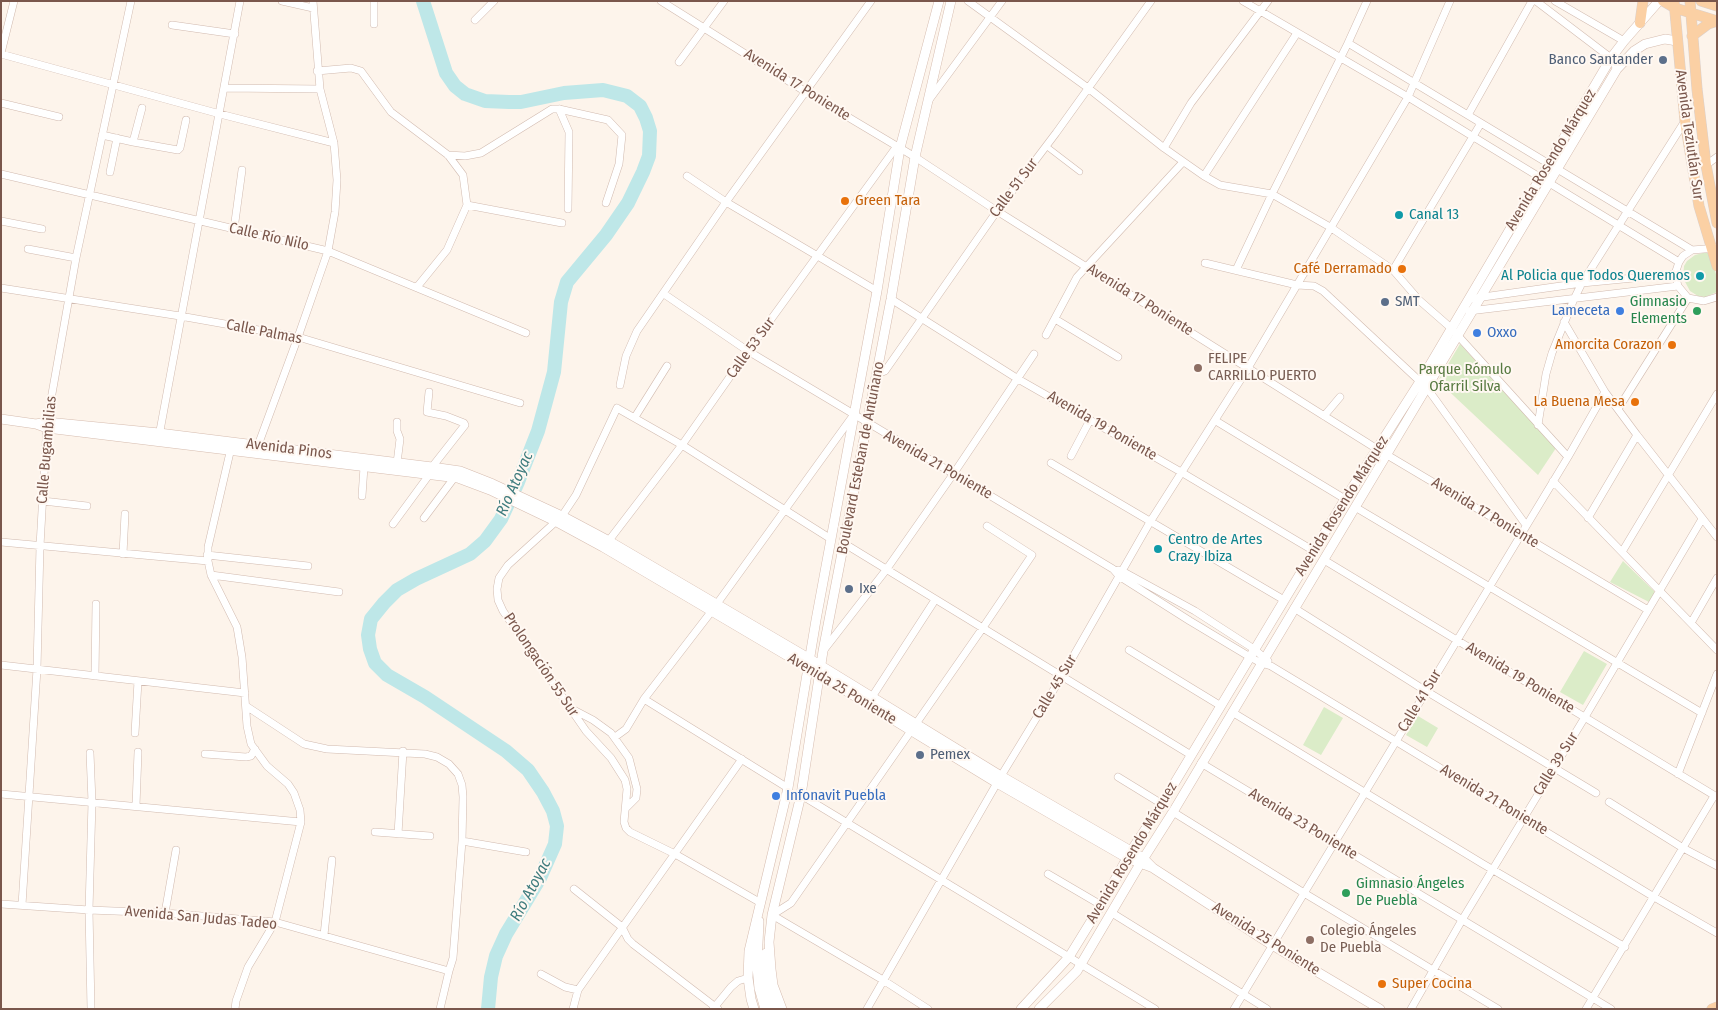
<!DOCTYPE html>
<meta charset="utf-8">
<style>
body{margin:0}
#map{position:relative;width:1718px;height:1010px;overflow:hidden;background:#fdf4eb;font-family:"Fira Sans Condensed",sans-serif}
canvas{display:block}
.frame{position:absolute;inset:0;border:2px solid #7a574c;pointer-events:none}
</style>
<div id="map">
<canvas width="1718" height="1010"></canvas>
<div class="frame"></div>
</div>
<script>
const g = document.querySelector('canvas').getContext('2d');
g.lineJoin = 'round';
function fill(path, color) {
  g.fillStyle = color;
  g.fill(path, 'evenodd');
}
function poly(rows) {
  const path = new Path2D();
  for (const r of rows) {
    path.moveTo(r[0], r[1]);
    for (let i = 2; i < r.length; i += 2) path.lineTo(r[i], r[i + 1]);
  }
  return path;
}
function stroke(path, color, width, dash) {
  g.strokeStyle = color;
  g.lineWidth = width;
  g.lineCap = dash ? 'butt' : 'round';
  g.setLineDash(dash || []);
  g.stroke(path);
}
function label(font, color, halo, rows, align = 'center') {
  g.font = font + ' "Fira Sans Condensed",sans-serif';
  g.lineWidth = 4;
  g.setLineDash([]);
  g.textBaseline = 'middle';
  g.strokeStyle = halo;
  g.fillStyle = color;
  for (const [text, x, y, turn = 0] of rows) {
    g.save();
    g.translate(x, y);
    g.rotate((+turn || 0) * Math.PI / 180);
    g.textAlign = isNaN(turn) ? turn : align;
    if (halo) g.strokeText(text, 0, 0);
    g.fillText(text, 0, 0);
    g.restore();
  }
}
fill(poly([
 [1703,253,1709,253,1717,277,1717,292,1705,297,1698,296,1690,291,1683,278,1684,266,1687,261,1695,255],
 [1460,344,1556,448,1538,475,1438,381],
 [1623,561,1656,593,1649,602,1610,582],
 [1584,651,1607,664,1583,705,1560,692],
 [1324,707,1343,718,1321,755,1303,745],
 [1418,716,1438,728,1427,747,1406,735]
]), '#dbecc8');
stroke(poly([
 [423,1,446,73,455,86,465,94,485,101,509,102,521,102,564,93,603,90,627,96,640,106,646,118,650,131,649,156,643,172,628,203,606,235,567,282,561,302,554,372,538,431,518,482,501,519,485,541,470,554,416,579,397,590,384,603,371,619,368,635,370,649,375,663,387,675,425,697,506,751,528,770,543,792,553,811,557,826,555,844,540,878,506,934,496,956,491,977,488,1009]
]), '#bee7e8', 14);
const pedestrian = poly([
 [1046,146,1080,172]
]);
const minor = poly([
 [282,1,313,8],
 [374,1,374,24],
 [661,1,806,92,915,157,997,211,1377,449,1648,610],
 [968,1,1088,88,1164,148,1204,176,1220,185,1272,194,1330,227,1393,270,1419,300,1451,328,1568,457],
 [1243,1,1408,97,1679,262],
 [1536,1,1611,58,1617,69],
 [1555,1,1624,41],
 [475,20,494,1],
 [172,25,235,34],
 [1348,43,1692,250],
 [1,53,14,1],
 [1,54,220,114,334,143],
 [679,62,724,1],
 [317,71,351,68,361,71,391,112,448,155,463,175,467,205,447,250,417,287],
 [225,88,320,89],
 [929,100,1002,1],
 [1,103,59,117],
 [559,109,569,132,568,209],
 [1468,115,1532,1],
 [102,135,133,142,178,150,180,148,186,120],
 [133,142,142,108],
 [1164,148,1191,103,1268,1],
 [448,155,465,156,481,153,552,109,559,109,608,120,622,135,619,164,606,203],
 [1706,165,1717,157],
 [110,172,117,138],
 [1,174,328,251,526,333],
 [687,176,726,202,877,291],
 [1204,176,1297,33],
 [467,205,562,223],
 [1,221,42,229],
 [234,229,242,170],
 [1717,248,1692,250,1683,256,1679,262,1675,274,1678,286,1688,298,1704,301,1717,297],
 [28,249,76,258],
 [1205,263,1297,285,1314,286,1323,291,1427,388,1526,525],
 [1236,270,1272,194,1348,43,1367,1],
 [1393,270,1481,123],
 [1,288,180,316,298,337,520,403],
 [664,294,748,351,1113,569,1119,576,1190,621,1250,657,1261,663,1271,666,1654,897,1717,933],
 [891,299,1018,379,1181,472,1314,551],
 [1469,299,1582,283,1675,274],
 [1469,311,1678,286],
 [1055,319,1118,357],
 [1564,322,1605,392,1637,435,1717,537],
 [1046,335,1077,277,1183,162],
 [877,374,885,371,997,211,1056,133,1151,1],
 [620,385,626,356,637,331,726,202,871,1],
 [429,392,427,412,446,416,464,423,465,425,432,467],
 [1618,409,1688,298],
 [1324,416,1340,397],
 [635,417,667,366],
 [1216,421,1345,499],
 [1538,425,1546,374,1552,353,1574,299,1582,283,1685,121],
 [159,436,240,1],
 [231,448,208,547,208,561,211,575,237,627,242,657,247,726,251,744,267,766,288,784,294,793,300,810,301,822,275,922,248,967,236,1001,235,1009],
 [257,448,298,337,328,251,335,212,337,180,334,143,320,89,313,1],
 [1071,456,1090,420],
 [397,463,400,439,397,431,397,422],
 [1051,463,1284,600],
 [1553,481,1717,650],
 [362,496,364,467],
 [43,501,87,506],
 [1355,507,1702,713],
 [424,518,454,478],
 [1588,518,1637,435],
 [393,524,429,475],
 [1,542,208,561],
 [607,543,682,445,748,351,897,146],
 [845,544,1191,755],
 [1622,552,1717,394],
 [123,554,125,514],
 [207,555,308,566],
 [1324,560,1717,797],
 [1118,570,1122,571,1195,611,1254,649,1268,661],
 [211,575,339,592],
 [1294,608,1426,691,1596,793],
 [1691,623,1717,578],
 [1129,650,1221,706],
 [823,651,886,570,954,473,1034,354],
 [1,665,245,693],
 [95,676,96,604],
 [644,699,788,788],
 [870,700,935,600],
 [572,709,593,720,611,733,629,758,637,789,636,798,626,808],
 [1232,712,1483,864,1625,947],
 [135,733,138,681],
 [615,737,626,729,644,699,711,612,852,417],
 [90,753,92,802,89,910,91,1009],
 [205,754,246,757,251,756,255,749],
 [1201,763,1611,1009],
 [1678,774,1717,674],
 [1118,777,1162,804],
 [1,794,301,822],
 [801,795,1155,1009],
 [1609,802,1683,848,1717,866],
 [136,806,138,752],
 [1173,812,1304,893,1498,1009],
 [375,832,430,836],
 [398,834,403,751],
 [462,841,526,852],
 [1048,874,1101,905],
 [574,889,622,927,628,939,633,944,718,1009],
 [761,903,675,854,630,832,626,828,624,822,627,789,625,780,611,758,586,731,503,611,498,600,497,589,499,578,508,565,562,516,576,495,617,408,682,445,831,539],
 [1,904,89,910,165,913,275,922,449,971,453,958,462,841,463,797,462,785,458,774,449,764,437,757,425,754,327,749,304,744,246,706],
 [22,905,37,669,40,546,47,422,76,258,131,1],
 [165,913,176,850],
 [1112,913,1267,1009],
 [772,915,791,903,982,629,1032,555,987,526],
 [772,915,883,980,928,1009],
 [324,935,332,860],
 [541,974,565,987,578,990],
 [440,1009,449,971],
 [573,1009,578,990,742,759],
 [713,1009,731,987,738,981,748,978],
 [867,1009,1001,776,1062,676,1150,522,1248,368,1408,97,1450,1],
 [1234,1009,1568,457,1605,392],
 [1411,1009,1462,920,1585,717,1702,519],
 [1586,1009,1714,796]
]);
const secondary = poly([
 [1,419,36,424,47,428,458,478,490,490,557,522,603,547,820,675,997,783,1127,858,1151,867],
 [36,424,47,422,159,433,432,467,460,471,493,484,562,516,609,541,810,659,1001,776,1143,858,1153,868,1272,945,1380,1009],
 [759,921,757,967,759,988,765,1009],
 [766,953,764,964,765,976,774,1009],
 [754,1009,751,999,748,978,749,951,788,788,816,620,877,291,900,148,939,1],
 [782,1009,773,985,771,969,769,942,772,915,801,795,823,651,891,299,915,157,951,1],
 [1021,1009,1069,957,1101,905,1131,851,1162,804,1345,499,1421,380,1611,58,1624,41,1659,1],
 [1039,1009,1077,971,1081,964,1140,864,1173,812,1617,69,1634,51,1645,44,1665,39,1677,41]
]);
const primary = poly([
 [1663,1,1675,8,1717,21],
 [1674,1,1685,121,1699,206,1717,266],
 [1690,1,1697,89,1706,165,1717,223],
 [1701,1,1717,6],
 [1640,23,1643,1],
 [1692,36,1708,24,1717,21],
 [1712,1009,1717,1007]
]);
stroke(pedestrian, '#d1baaf', 6);
stroke(minor, '#d1baaf', 8);
stroke(secondary, '#d6bcaf', 10);
stroke(primary, '#dad0cd', 11);
stroke(pedestrian, '#fff', 5);
stroke(minor, '#fff', 7);
stroke(secondary, '#fff', 9);
stroke(primary, '#fbd0a4', 10);
for (const [x, y, r, color] of [
 [1663,60,5,"#5c6f8a"],
 [845,201,5,"#e8710a"],
 [1399,215,5,"#0f9aa8"],
 [1402,269,5,"#e8710a"],
 [1700,276,5,"#0f9aa8"],
 [1385,302,5,"#5c6f8a"],
 [1620,311,5,"#3f7fe0"],
 [1697,311,5,"#2e9e5b"],
 [1477,333,5,"#3f7fe0"],
 [1672,345,5,"#e8710a"],
 [1198,368,5,"#8d6e63"],
 [1635,402,5,"#e8710a"],
 [1158,549,5,"#0f9aa8"],
 [849,589,5,"#5c6f8a"],
 [920,755,5,"#5c6f8a"],
 [776,796,5,"#3f7fe0"],
 [1346,893,5,"#2e9e5b"],
 [1310,940,5,"#8d6e63"],
 [1382,984,5,"#e8710a"]
]) {
  const dot = new Path2D();
  dot.arc(x, y, r, 0, 2 * Math.PI);
  g.fillStyle = color;
  g.fill(dot);
  stroke(dot, '#fff8f2', 2);
}
label('15px', '#4e5e75', '#fff8f2', [
 ["Banco Santander",1653,60,"right"],
 ["SMT",1395,302],
 ["Ixe",859,589],
 ["Pemex",930,755]
], 'left');
label('15px', '#7a574c', '#fff8f2', [
 ["Avenida 17 Poniente",797,85,32],
 ["Avenida Teziutlán Sur",1689,135,82],
 ["Avenida Rosendo Márquez",1551,160,-59],
 ["Calle 51 Sur",1014,188,-53],
 ["Calle Río Nilo",269,237,13],
 ["Avenida 17 Poniente",1140,300,32],
 ["Calle Palmas",264,332,11],
 ["Calle 53 Sur",751,348,-54],
 ["Avenida 19 Poniente",1102,426,30],
 ["Avenida Pinos",289,449,7],
 ["Calle Bugambilias",47,450,-85],
 ["Boulevard Esteban de Antuñano",861,458,-79],
 ["Avenida 21 Poniente",938,465,30],
 ["Avenida Rosendo Márquez",1342,506,-58],
 ["Avenida 17 Poniente",1485,513,31],
 ["Prolongación 55 Sur",541,665,56],
 ["Avenida 19 Poniente",1520,678,31],
 ["Calle 45 Sur",1055,687,-59],
 ["Avenida 25 Poniente",842,689,31],
 ["Calle 41 Sur",1420,701,-59],
 ["Calle 39 Sur",1556,764,-58],
 ["Avenida 21 Poniente",1494,800,31],
 ["Avenida 23 Poniente",1303,824,31],
 ["Avenida Rosendo Márquez",1132,853,-59],
 ["Avenida San Judas Tadeo",201,918,5],
 ["Avenida 25 Poniente",1266,939,32]
]);
label('15px', '#c56008', '#fff8f2', [
 ["Green Tara",855,201,"left"],
 ["Café Derramado",1392,269],
 ["Amorcita Corazon",1662,345],
 ["La Buena Mesa",1625,402],
 ["Super Cocina",1392,984,"left"]
], 'right');
label('15px', '#0d838f', '#fff8f2', [
 ["Canal 13",1409,215],
 ["Al Policia que Todos Queremos",1690,276,"right"],
 ["Centro de Artes",1168,540],
 ["Crazy Ibiza",1168,557]
], 'left');
label('15px', '#27864d', '#fff8f2', [
 ["Gimnasio",1687,302],
 ["Elements",1687,319],
 ["Gimnasio Ángeles",1356,884,"left"],
 ["De Puebla",1356,901,"left"]
], 'right');
label('15px', '#366cbe', '#fff8f2', [
 ["Lameceta",1610,311,"right"],
 ["Oxxo",1487,333],
 ["Infonavit Puebla",786,796]
], 'left');
label('15px', '#785e54', '#fff8f2', [
 ["FELIPE",1208,359],
 ["CARRILLO PUERTO",1208,376],
 ["Colegio Ángeles",1320,931],
 ["De Puebla",1320,948]
], 'left');
label('15px', '#587a41', '#fff8f2', [
 ["Parque Rómulo",1465,370],
 ["Ofarril Silva",1465,387]
]);
label('italic 16px', '#3f7c7e', '#fff8f2', [
 ["Río Atoyac",515,484,-66],
 ["Río Atoyac",531,890,-62]
]);
</script>
